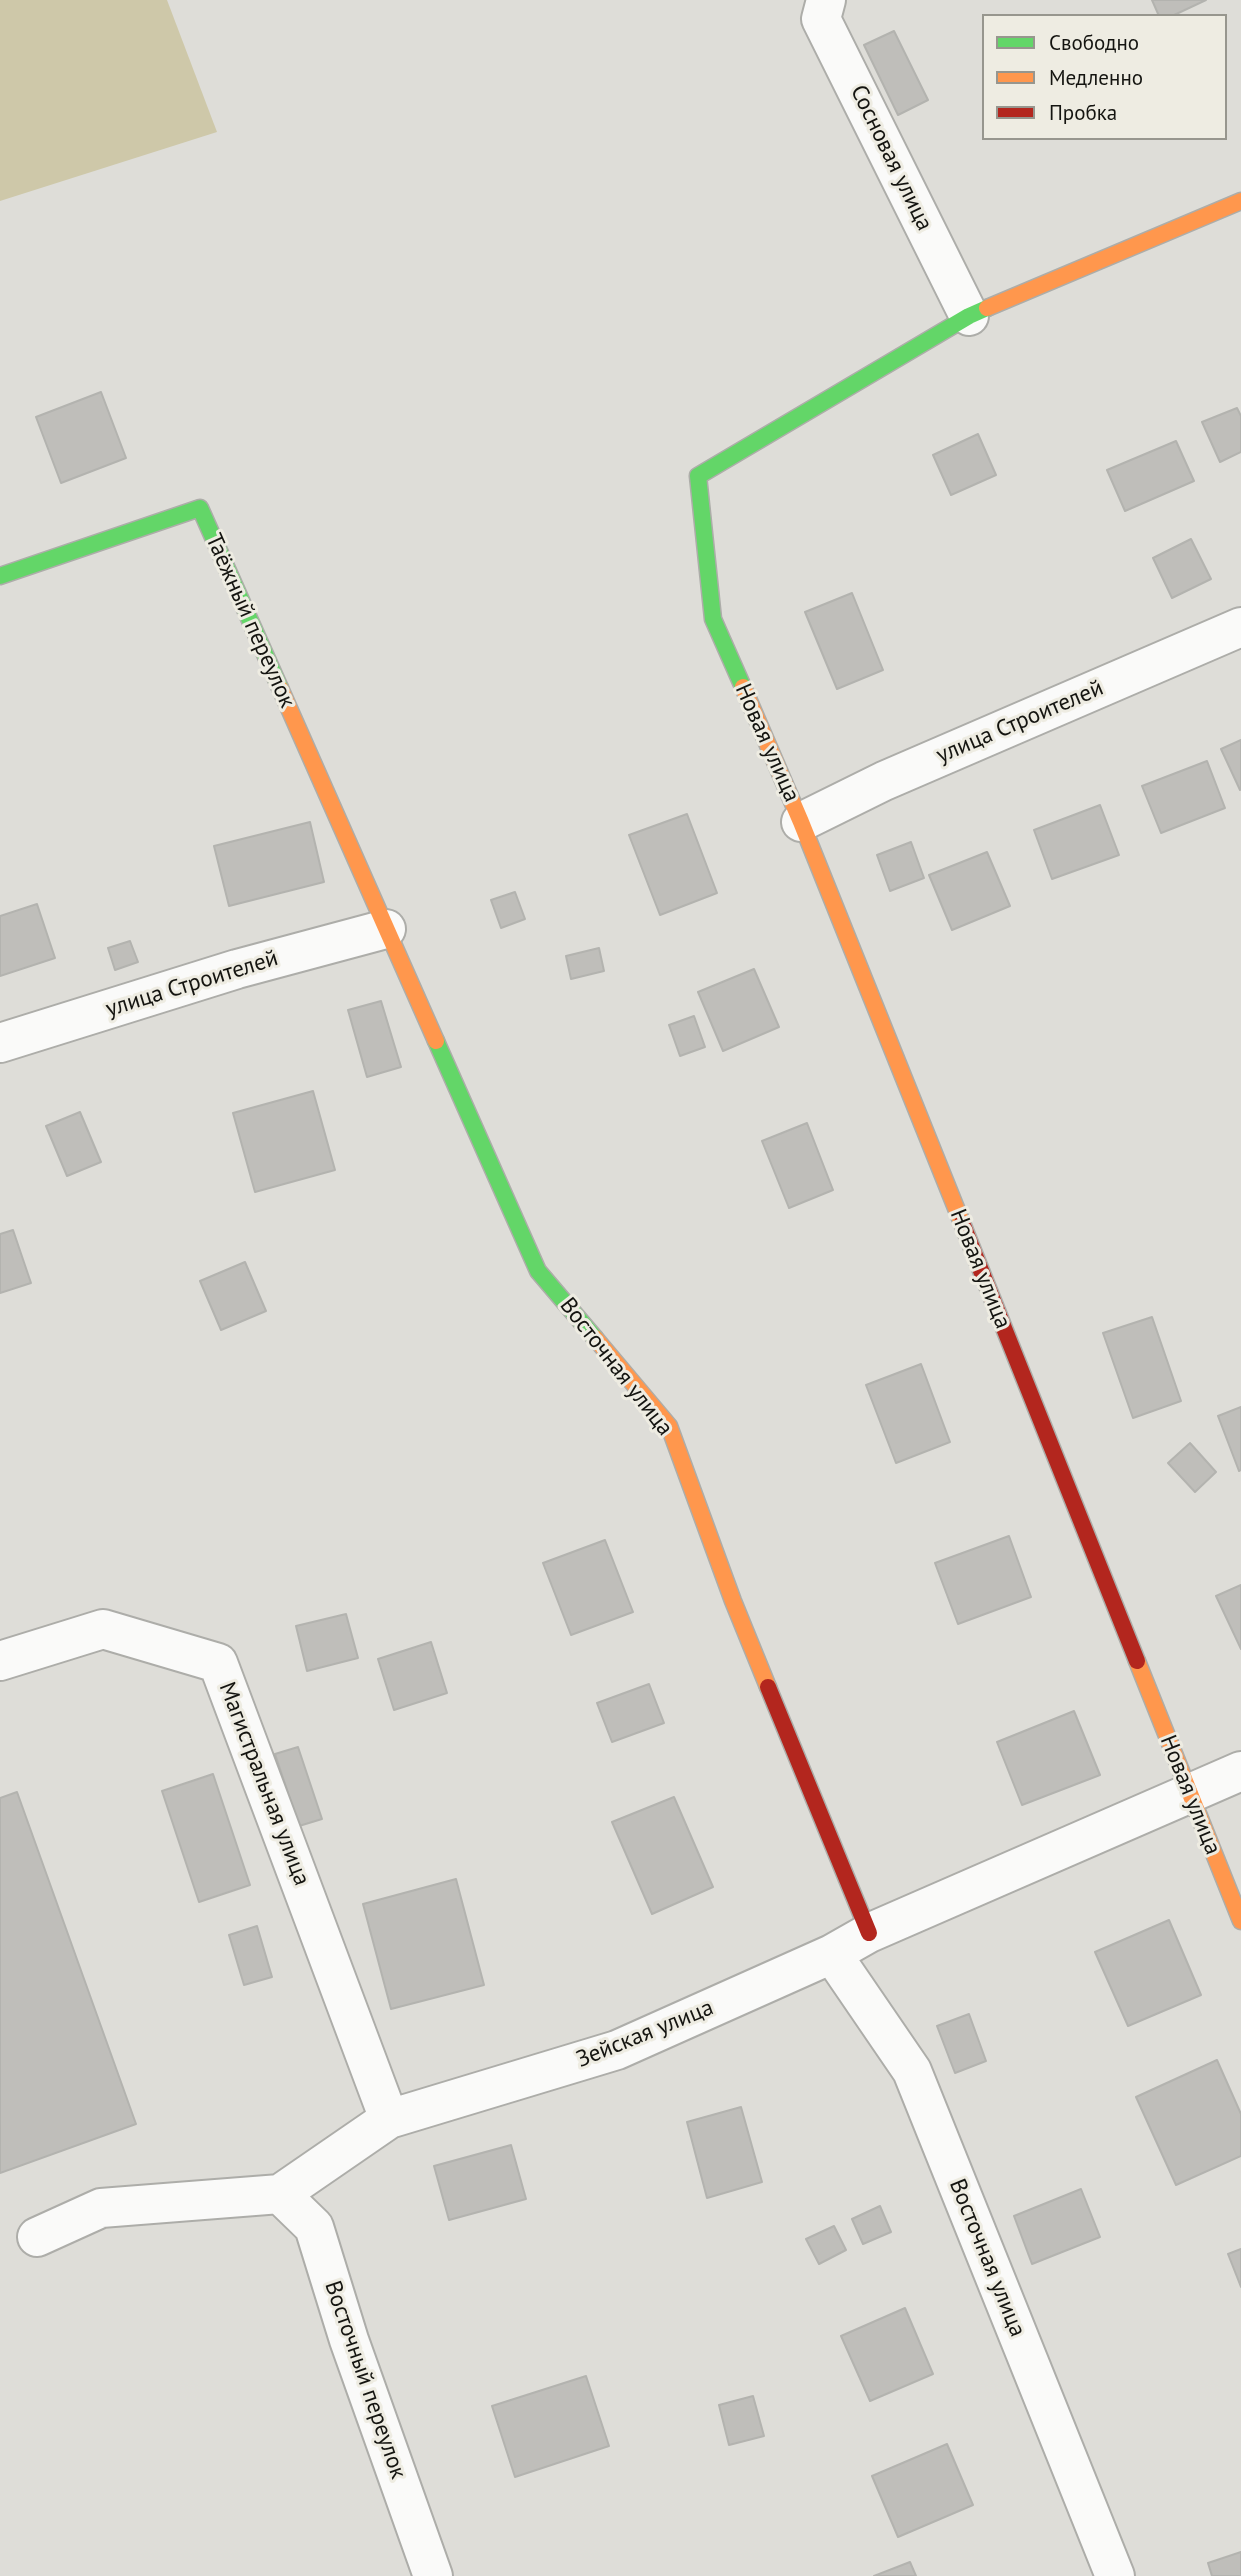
<!DOCTYPE html>
<meta charset="utf-8">
<style>
body{margin:0}
#map{position:relative;width:1241px;height:2576px;overflow:hidden;background:#deddd8;font-family:"PT Sans",sans-serif}
canvas{display:block}
.legend{position:absolute;left:982px;top:14px;width:245px;height:126px;box-sizing:border-box;background:#eeece2;border:2px solid #97968e;margin:0;padding:9px 12px;list-style:none;font-size:21px;color:#141410}
.legend li{display:flex;align-items:center;gap:14px;height:35px}
.legend b{width:35px;border:2px solid #97968e}
</style>
<div id="map">
<canvas width="1241" height="2576"></canvas>
<ul class="legend">
<li><b style="height:9px;background:#63d668"></b>Свободно</li>
<li><b style="height:9px;background:#ff974d"></b>Медленно</li>
<li><b style="height:9px;background:#b3261e"></b>Пробка</li>
</ul>
</div>
<script>
const g = document.querySelector('canvas').getContext('2d');
g.lineJoin = 'round';
function fill(path, color) {
  g.fillStyle = color;
  g.fill(path, 'evenodd');
}
function poly(rows) {
  const path = new Path2D();
  for (const r of rows) {
    path.moveTo(r[0], r[1]);
    for (let i = 2; i < r.length; i += 2) path.lineTo(r[i], r[i + 1]);
  }
  return path;
}
function stroke(path, color, width, dash) {
  g.strokeStyle = color;
  g.lineWidth = width;
  g.lineCap = dash ? 'butt' : 'round';
  g.setLineDash(dash || []);
  g.stroke(path);
}
function label(font, color, halo, rows, align = 'center') {
  g.font = font + ' "PT Sans",sans-serif';
  g.lineWidth = 6;
  g.setLineDash([]);
  g.textBaseline = 'middle';
  g.strokeStyle = halo;
  g.fillStyle = color;
  for (const [text, x, y, turn = 0] of rows) {
    g.save();
    g.translate(x, y);
    g.rotate((+turn || 0) * Math.PI / 180);
    g.textAlign = isNaN(turn) ? turn : align;
    if (halo) g.strokeText(text, 0, 0);
    g.fillText(text, 0, 0);
    g.restore();
  }
}
fill(poly([
 [0,0,167,0,217,132,0,201]
]), '#cec8a9');
const building = poly([
 [1152,0,1206,0,1172,16,1159,16,1152,0],
 [894,31,928,100,898,115,864,45,894,31],
 [101,392,126,458,61,483,36,417,101,392],
 [1237,408,1241,416,1241,452,1220,462,1202,422,1237,408],
 [978,434,996,475,951,495,933,455,978,434],
 [1176,441,1194,481,1125,511,1107,470,1176,441],
 [1191,539,1211,579,1172,598,1153,558,1191,539],
 [852,593,883,670,837,689,805,612,852,593],
 [1241,740,1241,789,1240,790,1221,749,1241,740],
 [1207,761,1225,808,1161,833,1142,786,1207,761],
 [1100,805,1119,855,1052,879,1034,830,1100,805],
 [687,814,717,893,660,915,629,835,687,814],
 [310,822,324,882,229,906,214,846,310,822],
 [911,842,924,878,890,891,877,855,911,842],
 [987,852,1010,906,952,930,929,875,987,852],
 [515,892,525,919,501,928,491,900,515,892],
 [37,904,55,958,0,976,0,916,37,904],
 [130,941,138,962,115,970,108,948,130,941],
 [599,948,604,971,571,979,566,956,599,948],
 [754,969,779,1027,723,1051,698,992,754,969],
 [381,1001,401,1067,367,1077,348,1010,381,1001],
 [694,1016,705,1047,680,1056,669,1025,694,1016],
 [313,1091,335,1170,255,1192,233,1113,313,1091],
 [80,1112,101,1162,67,1176,46,1126,80,1112],
 [807,1123,833,1190,789,1208,762,1141,807,1123],
 [13,1230,31,1283,0,1293,0,1234,13,1230],
 [245,1262,266,1311,221,1330,200,1281,245,1262],
 [1152,1317,1181,1401,1133,1418,1103,1333,1152,1317],
 [921,1364,950,1442,896,1463,866,1385,921,1364],
 [1241,1407,1241,1470,1239,1471,1218,1416,1241,1407],
 [1190,1443,1216,1472,1195,1492,1168,1463,1190,1443],
 [1009,1536,1031,1597,958,1624,935,1563,1009,1536],
 [605,1540,633,1612,571,1635,543,1563,605,1540],
 [1241,1585,1241,1649,1216,1596,1241,1585],
 [346,1614,358,1658,307,1671,296,1626,346,1614],
 [431,1642,447,1693,394,1710,378,1659,431,1642],
 [649,1684,664,1723,612,1742,597,1703,649,1684],
 [1074,1711,1100,1775,1022,1805,997,1742,1074,1711],
 [298,1747,322,1819,299,1826,275,1754,298,1747],
 [213,1774,250,1885,199,1902,162,1791,213,1774],
 [17,1792,136,2124,0,2173,0,1798,17,1792],
 [674,1797,713,1887,652,1914,612,1822,674,1797],
 [456,1879,484,1985,391,2009,363,1904,456,1879],
 [1169,1920,1201,1995,1128,2026,1095,1952,1169,1920],
 [257,1926,272,1977,244,1985,229,1935,257,1926],
 [969,2014,986,2061,955,2073,937,2026,969,2014],
 [1217,2060,1241,2114,1241,2156,1176,2185,1136,2097,1217,2060],
 [741,2107,762,2182,707,2198,687,2122,741,2107],
 [511,2145,526,2199,449,2220,434,2166,511,2145],
 [1081,2189,1100,2237,1032,2264,1014,2216,1081,2189],
 [880,2206,891,2232,863,2244,852,2219,880,2206],
 [834,2226,846,2250,819,2264,806,2239,834,2226],
 [1241,2249,1241,2287,1228,2254,1241,2249],
 [905,2308,933,2374,870,2401,841,2336,905,2308],
 [586,2376,609,2446,515,2477,492,2406,586,2376],
 [753,2396,764,2436,729,2445,719,2405,753,2396],
 [947,2444,973,2505,898,2537,872,2476,947,2444],
 [1241,2552,1241,2576,1212,2576,1208,2563,1241,2552],
 [910,2562,916,2576,874,2576,910,2562]
]);
fill(building, '#bfbeba');
stroke(building, '#b3b3af', 2);
const street = poly([
 [826,0,821,19,969,316],
 [801,822,884,781,1241,627],
 [0,1043,237,969,386,929],
 [0,1661,103,1629,218,1663,389,2119],
 [832,1954,912,2071,1115,2576],
 [280,2194,314,2227,349,2340,433,2576],
 [37,2237,101,2208,280,2194,389,2119,617,2050,832,1954,869,1933,1241,1771]
]);
const fast = poly([
 [0,576,200,508,280,688],
 [743,687,713,619,698,476,969,316,987,308],
 [436,1041,538,1271,595,1338]
]);
const slow = poly([
 [987,308,1241,201],
 [743,687,801,822,962,1223],
 [280,688,436,1041],
 [595,1338,669,1426,733,1601,768,1687],
 [1137,1661,1241,1921]
]);
const jam = poly([
 [962,1223,1137,1661],
 [768,1687,869,1933]
]);
stroke(street, '#adada9', 42);
stroke(fast, '#adada9', 19);
stroke(slow, '#adada9', 19);
stroke(jam, '#adada9', 19);
stroke(street, '#fafaf9', 38);
stroke(fast, '#63d668', 16);
stroke(slow, '#ff974d', 16);
stroke(jam, '#b3261e', 16);
label('23px', '#141410', '#eeece2', [
 ["Сосновая улица",891,158,64],
 ["Таёжный переулок",250,621,66],
 ["улица Строителей",1020,722,-23],
 ["Новая улица",767,743,66],
 ["улица Строителей",192,984,-17],
 ["Новая улица",980,1269,68],
 ["Восточная улица",616,1367,52],
 ["Магистральная улица",264,1784,69],
 ["Новая улица",1190,1795,68],
 ["Зейская улица",645,2034,-22],
 ["Восточная улица",987,2258,68],
 ["Восточный переулок",365,2380,71]
]);
</script>
